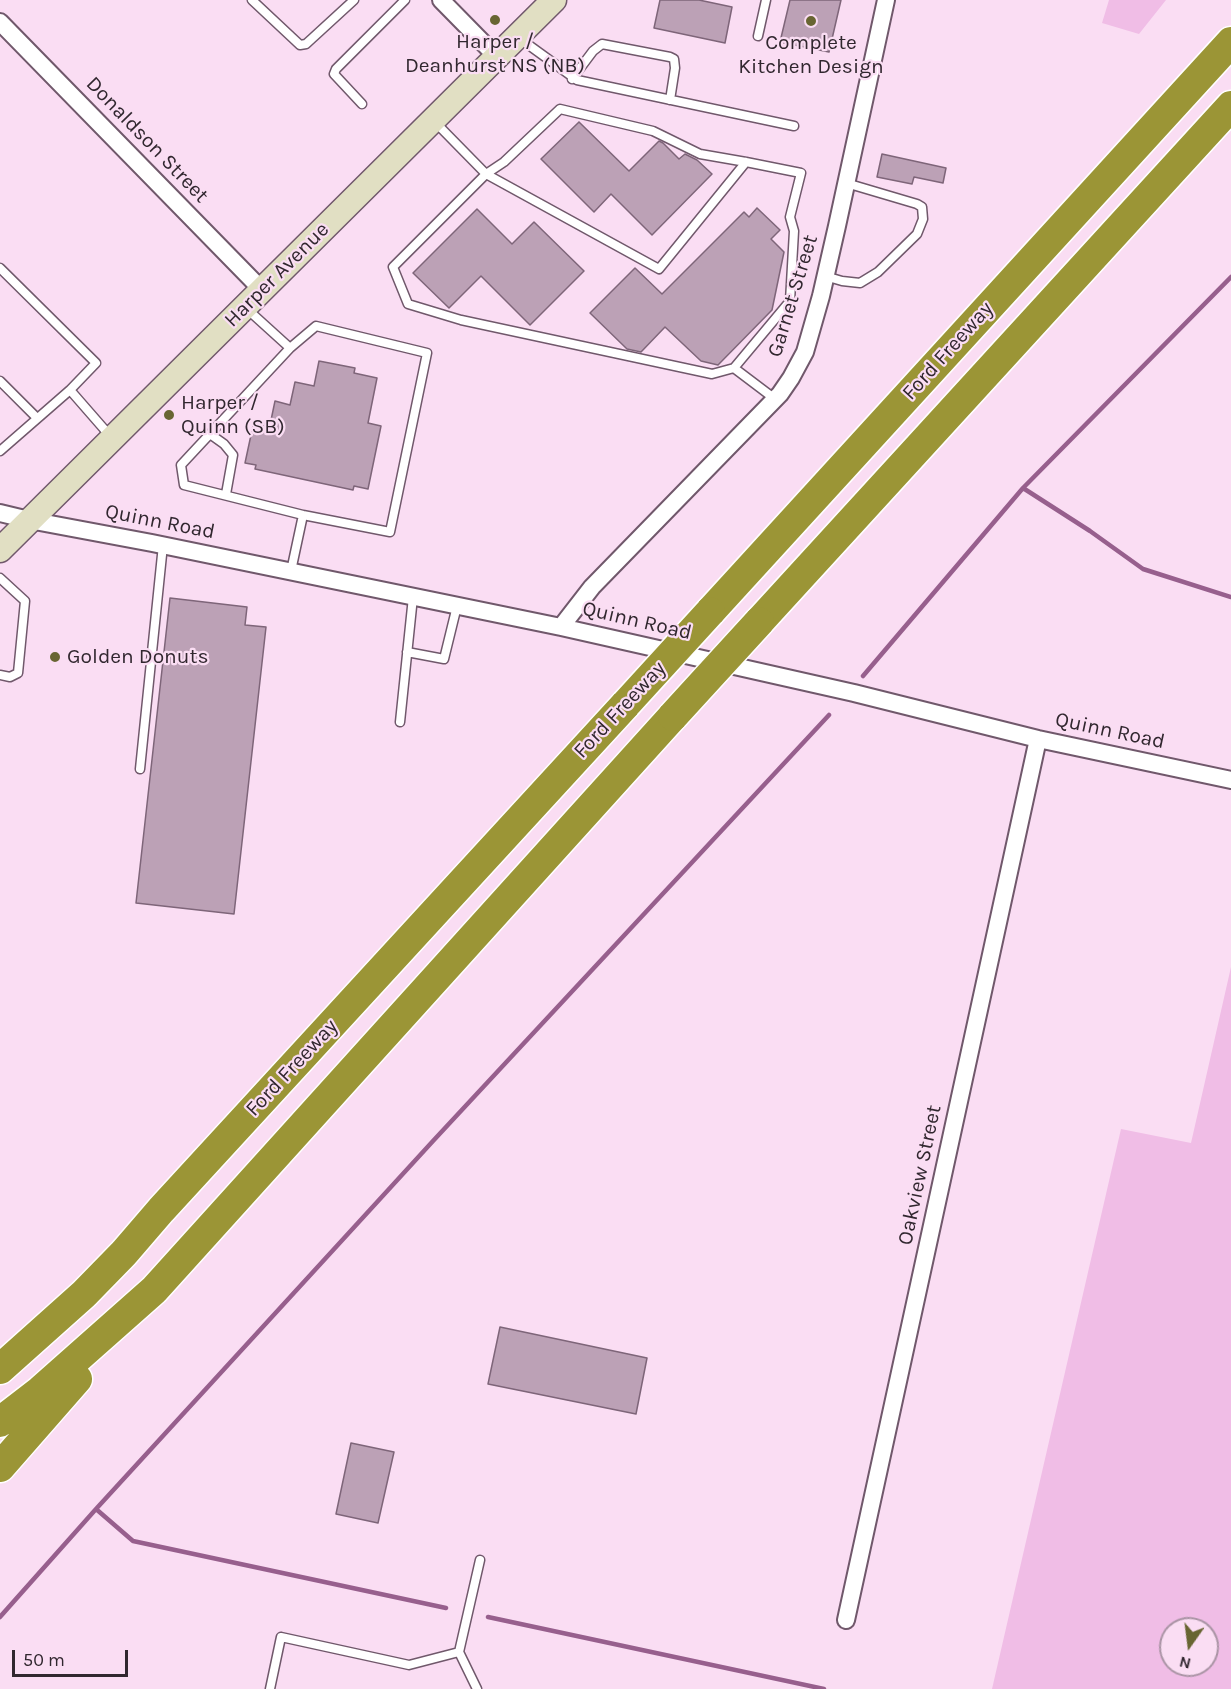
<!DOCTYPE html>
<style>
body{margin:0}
#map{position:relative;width:1231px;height:1689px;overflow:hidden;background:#faddf3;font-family:Karla,sans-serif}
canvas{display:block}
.north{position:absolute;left:1159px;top:1617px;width:60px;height:60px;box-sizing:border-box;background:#faddf3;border:2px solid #aa94a5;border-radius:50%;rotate:194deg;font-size:16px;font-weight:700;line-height:24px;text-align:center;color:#31272f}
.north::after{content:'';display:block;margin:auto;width:21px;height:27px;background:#686532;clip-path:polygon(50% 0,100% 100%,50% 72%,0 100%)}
.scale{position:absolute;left:12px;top:1650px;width:116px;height:27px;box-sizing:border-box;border:3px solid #31272f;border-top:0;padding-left:8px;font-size:18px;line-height:21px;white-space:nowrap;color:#31272f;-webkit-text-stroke:4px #faddf3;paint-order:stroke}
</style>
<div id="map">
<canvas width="1231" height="1689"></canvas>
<div class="north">N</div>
<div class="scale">50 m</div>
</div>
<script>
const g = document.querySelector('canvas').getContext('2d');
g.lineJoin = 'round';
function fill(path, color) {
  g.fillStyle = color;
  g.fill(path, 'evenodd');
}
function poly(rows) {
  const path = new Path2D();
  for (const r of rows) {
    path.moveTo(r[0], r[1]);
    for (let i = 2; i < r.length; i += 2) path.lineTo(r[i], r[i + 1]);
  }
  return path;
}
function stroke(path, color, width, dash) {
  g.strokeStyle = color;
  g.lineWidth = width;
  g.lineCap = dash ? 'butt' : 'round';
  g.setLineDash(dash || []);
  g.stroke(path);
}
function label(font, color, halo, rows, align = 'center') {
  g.font = font + ' Karla,sans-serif';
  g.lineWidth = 4.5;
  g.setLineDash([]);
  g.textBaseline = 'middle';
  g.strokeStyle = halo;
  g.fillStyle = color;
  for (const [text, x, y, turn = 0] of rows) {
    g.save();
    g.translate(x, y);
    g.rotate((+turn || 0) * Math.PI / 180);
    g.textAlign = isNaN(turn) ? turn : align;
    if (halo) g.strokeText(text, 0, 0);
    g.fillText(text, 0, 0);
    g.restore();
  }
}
fill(poly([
 [1109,0,1166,0,1139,34,1102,23],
 [1231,967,1231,1689,992,1689,1121,1129,1191,1143],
 [1171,1629,1207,1629,1207,1665,1171,1665]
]), '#f0bde6');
stroke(poly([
 [1023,488,1090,531,1143,569,1231,597],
 [863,676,1023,488,1231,277],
 [96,1509,133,1541,446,1608],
 [0,1617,96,1509,433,1141,829,715],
 [488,1617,824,1689]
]), '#975f8d', 4.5);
const building = poly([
 [660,0,699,0,732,7,725,43,654,28,660,0],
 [790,0,841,0,829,52,780,42,790,0],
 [579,122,629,171,659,141,663,143,679,159,685,154,697,160,712,174,652,235,611,194,594,212,541,159,579,122],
 [882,154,946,168,943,183,914,177,912,184,877,177,882,154],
 [757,208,780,230,771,239,784,252,772,310,718,365,701,361,665,327,641,352,627,349,590,313,635,268,662,294,744,212,749,217,757,208],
 [477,209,512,244,534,222,584,271,530,325,481,276,449,308,413,273,477,209],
 [319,361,355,368,354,373,377,378,368,423,381,426,368,489,354,486,353,490,255,469,256,465,245,463,254,421,270,425,275,401,290,405,295,382,314,386,319,361],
 [170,598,247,607,245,625,266,627,234,914,136,903,170,598],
 [500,1327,647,1358,636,1414,488,1384,500,1327],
 [351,1443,394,1452,378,1523,336,1514,351,1443]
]);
fill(building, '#bca1b6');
stroke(building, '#7e6579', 1.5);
const lane = poly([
 [252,0,300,45,306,44,354,0],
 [758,36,766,0],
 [519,38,577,80,794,126],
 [572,79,593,51,602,44,670,57,674,59,675,68,670,100],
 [362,104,334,74,336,69,405,0],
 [434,121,486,174,393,267,408,304,461,320,712,374,734,368,775,399],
 [0,268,96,363,70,390,111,437],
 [825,276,842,281,860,283,878,272,917,234,923,219,922,207,917,204,846,183],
 [247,309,290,348,316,326,427,353,390,532,303,515,184,485,181,465,290,348],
 [734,368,790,301,794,231,790,217,801,173,746,162,700,154,653,131,560,109,504,162,486,174,659,269,746,162],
 [0,381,37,418],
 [210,434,224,444,233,455,226,494],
 [0,451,70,390],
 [291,571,303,515],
 [0,578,25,601,18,673,10,677,0,675],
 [407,652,444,659,457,606],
 [400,722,413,597],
 [140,769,163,545],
 [270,1689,281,1637,409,1665,459,1652],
 [477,1689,459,1652,480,1560]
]);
const street = poly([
 [441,0,497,57],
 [0,22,262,290],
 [0,513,29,520,152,543,561,627,854,693,1038,739,1231,780],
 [561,627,592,587,780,394,791,378,805,352,821,296,837,226,886,0],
 [846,1620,1038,739]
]);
const secondary = poly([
 [0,550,554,0]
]);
const highway = poly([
 [710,612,1231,42],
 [759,622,1231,106],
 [0,1369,84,1294,124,1253,161,1210,626,704],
 [0,1422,40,1391,154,1290,673,716],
 [0,1467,77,1379]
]);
stroke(lane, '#70586b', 11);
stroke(street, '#70586b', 20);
stroke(secondary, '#70586b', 27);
stroke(highway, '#fff', 33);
stroke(lane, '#fff', 8);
stroke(street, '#fff', 16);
stroke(secondary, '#e1dfc3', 24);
stroke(highway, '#9b9536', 30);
const highwayBridge = poly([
 [626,704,710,612],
 [673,716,759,622]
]);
stroke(highwayBridge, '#fff', 33, []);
stroke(highwayBridge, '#9b9536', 30);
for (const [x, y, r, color] of [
 [495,20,6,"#686532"],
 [811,21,6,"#686532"],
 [169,415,6,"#686532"],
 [55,657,6,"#686532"]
]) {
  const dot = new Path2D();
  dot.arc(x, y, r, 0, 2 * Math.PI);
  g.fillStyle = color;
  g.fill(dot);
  stroke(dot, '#faddf3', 2);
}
label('21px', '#31272f', '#faddf3', [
 ["Harper /",495,42],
 ["Deanhurst NS (NB)",495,66],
 ["Complete",811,43],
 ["Kitchen Design",811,67],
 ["Harper /",181,403,"left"],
 ["Quinn (SB)",181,427,"left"],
 ["Golden Donuts",67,657,"left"]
]);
label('21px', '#31272f', '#faddf3', [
 ["Donaldson Street",147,140,46],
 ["Harper Avenue",277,275,-45],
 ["Garnet Street",793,296,-73],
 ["Ford Freeway",948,351,-48],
 ["Quinn Road",160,522,11],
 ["Quinn Road",637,621,13],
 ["Ford Freeway",620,710,-47],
 ["Quinn Road",1110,731,12],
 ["Ford Freeway",292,1068,-47],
 ["Oakview Street",920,1175,-78]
]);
</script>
